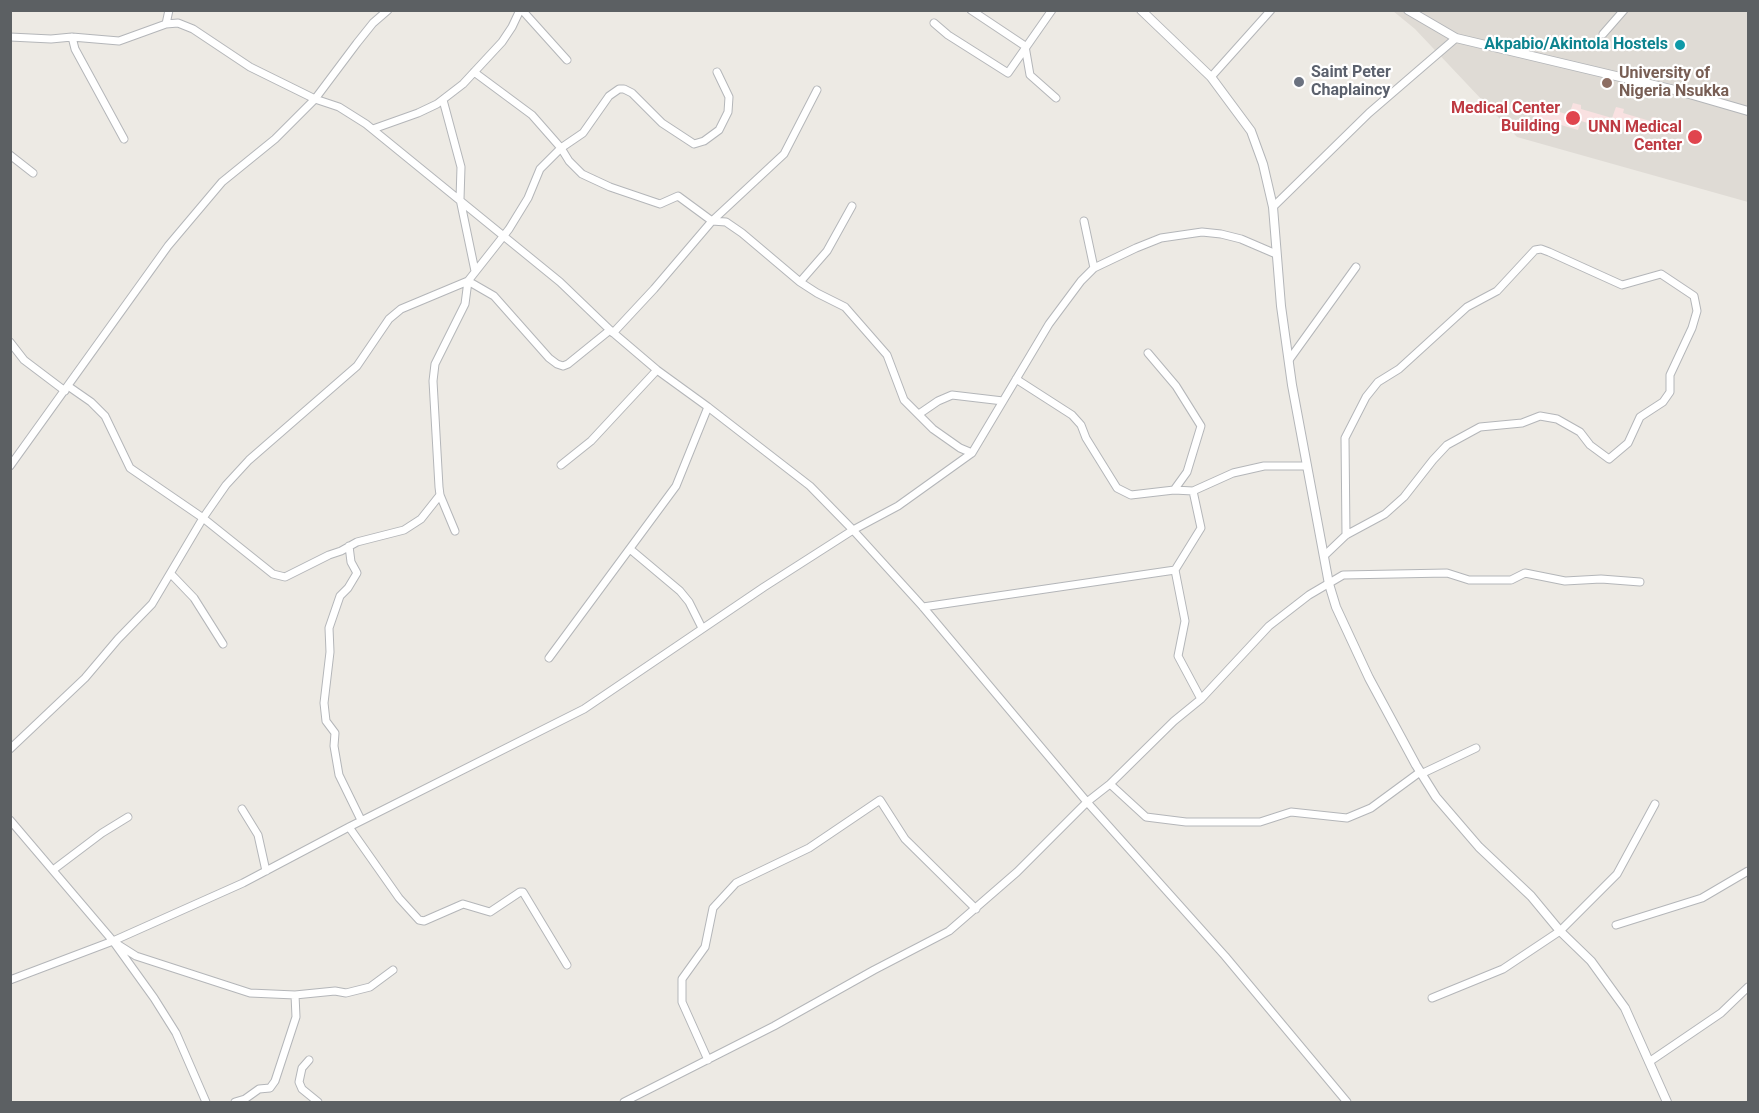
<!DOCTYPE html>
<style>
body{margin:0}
#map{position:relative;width:1759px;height:1113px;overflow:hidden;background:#edeae4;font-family:Roboto,sans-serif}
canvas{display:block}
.frame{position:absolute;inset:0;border:12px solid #5c6063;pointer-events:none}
</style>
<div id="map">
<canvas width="1759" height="1113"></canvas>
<div class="frame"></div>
</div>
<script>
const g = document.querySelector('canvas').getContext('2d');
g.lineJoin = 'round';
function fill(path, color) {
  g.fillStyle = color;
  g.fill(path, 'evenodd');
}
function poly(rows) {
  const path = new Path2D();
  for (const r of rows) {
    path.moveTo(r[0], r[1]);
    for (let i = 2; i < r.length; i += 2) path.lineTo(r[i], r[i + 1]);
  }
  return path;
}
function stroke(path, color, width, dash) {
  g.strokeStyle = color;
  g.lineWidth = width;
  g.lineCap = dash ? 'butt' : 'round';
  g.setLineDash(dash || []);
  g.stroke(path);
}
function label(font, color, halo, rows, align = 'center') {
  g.font = font + ' Roboto,sans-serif';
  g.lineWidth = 4.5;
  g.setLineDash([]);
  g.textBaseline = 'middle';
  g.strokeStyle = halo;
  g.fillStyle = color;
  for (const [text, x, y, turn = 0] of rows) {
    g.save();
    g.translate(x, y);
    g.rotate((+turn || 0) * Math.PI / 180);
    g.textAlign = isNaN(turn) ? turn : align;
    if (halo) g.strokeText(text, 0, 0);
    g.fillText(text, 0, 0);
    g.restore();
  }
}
fill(poly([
 [1393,11,1748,11,1748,202,1517,137,1415,29]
]), '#dfdbd5');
fill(poly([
 [1539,101,1544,103,1544,107,1569,115,1573,103,1581,105,1581,109,1612,118,1616,107,1624,109,1623,113,1650,121,1652,117,1657,118,1653,133,1624,124,1621,133,1581,121,1578,130,1534,117]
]), '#f9e1e1');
const minor = poly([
 [388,10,373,23,357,43,315,99,339,107,366,124,560,282,610,330,657,370,708,407,810,486,853,530,923,607,1087,802,1225,956,1347,1102],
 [522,10,567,60],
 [971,10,1025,46,1030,75,1056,98],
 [934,23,948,35,1008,73,1052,10],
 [166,24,169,10],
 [1603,34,1624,10],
 [10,37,51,39,72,37,119,41,166,24,178,23,193,29,250,67,315,99,275,139,222,182,168,246,10,466],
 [72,37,75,49,124,139],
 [474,72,532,115,561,148,569,161,582,174,610,187,660,204,678,196,712,221,726,222,742,233,800,282,817,293,845,307,887,355,904,400,933,429,960,448,972,453],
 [1211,77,1271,10],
 [443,100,461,167,460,199,475,271],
 [373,129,418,113,437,104,463,84,502,42,512,27,520,10],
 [10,155,33,173],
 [1273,207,1369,113,1456,38],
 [1084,221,1094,268],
 [468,281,494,296,549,358,557,364,563,366,568,364,610,330],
 [800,282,827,251,852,206],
 [613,333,654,289,712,221,784,154,817,90],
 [10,342,24,360,65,391],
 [1148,353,1176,386,1201,426,1187,472,1174,490],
 [1289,360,1356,267],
 [1016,379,1072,415,1081,425,1086,438,1117,488,1131,495,1174,490,1193,491,1233,473,1264,466,1307,466],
 [68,386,91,402,105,416,130,468,203,518,273,574,285,577,329,555,341,551,357,542,404,530,421,519,440,495],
 [919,414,938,401,952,395,1003,401],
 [561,465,591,441,657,370],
 [1193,491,1201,528,1175,570,1185,621,1178,656,1201,699],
 [455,531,440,495,439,487,433,381,435,364,465,304,468,281,509,229,528,198,540,169,561,148,583,133,609,96,619,89,624,89,632,93,662,123,694,144,704,141,719,130,728,112,729,97,717,72],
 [349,546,351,562,357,573,348,588,340,596,329,628,330,652,324,703,326,721,335,733,334,746,339,775,361,820],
 [630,549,680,591,689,602,702,628],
 [1324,556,1346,535,1385,514,1404,497,1433,460,1447,445,1480,427,1522,423,1540,416,1557,419,1580,432,1590,445,1609,459,1628,443,1640,417,1663,402,1670,392,1670,375,1692,328,1697,311,1694,296,1661,274,1622,285,1549,252,1541,249,1535,250,1497,291,1467,307,1399,369,1378,382,1366,397,1345,438,1346,535],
 [171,574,194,598,223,644],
 [923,607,1175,570],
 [549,658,676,486,708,407],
 [10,749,85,678,118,639,152,604,203,518,226,485,249,460,357,366,389,319,401,309,468,281],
 [1110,784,1146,817,1186,822,1260,822,1291,812,1347,818,1371,808,1420,772,1421,774,1476,748],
 [242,809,258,835,266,871],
 [10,820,113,941,154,998,176,1033,206,1102],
 [349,827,399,898,419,920,424,921,463,904,490,912,520,892,523,892,567,965],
 [53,870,102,833,128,817],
 [1616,925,1702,898,1748,871],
 [117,944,136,956,250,993,295,995,335,991,346,993,370,987,393,970],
 [10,980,113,941,243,883,349,827,584,709,764,587,853,530,898,506,972,453,1049,324,1081,281,1094,268,1136,248,1161,238,1202,232,1221,234,1241,239,1276,254],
 [1432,998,1503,969,1560,931,1617,874,1655,804],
 [309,1060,302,1068,299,1082,302,1089,318,1102],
 [708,1060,682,1002,682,979,705,947,713,908,736,883,809,848,880,800,905,839,976,909],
 [1649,1062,1721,1013,1748,987],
 [235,1102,245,1099,259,1089,270,1088,275,1081,296,1017,295,995],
 [624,1102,774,1026,874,970,949,931,1017,872,1087,802,1110,784,1174,721,1201,699,1269,626,1309,595,1343,575,1447,573,1469,580,1511,580,1525,573,1565,581,1601,579,1640,582]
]);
const tertiary = poly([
 [1141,10,1211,77,1251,131,1263,164,1273,207,1281,306,1292,385,1329,584,1336,607,1369,678,1416,765,1436,797,1479,847,1531,896,1560,931,1591,961,1625,1008,1667,1102],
 [1408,10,1456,38,1679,91,1748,111]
]);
stroke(minor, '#b4b6b9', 9);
stroke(tertiary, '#b4b6b9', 10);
stroke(minor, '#fff', 7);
stroke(tertiary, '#fff', 8);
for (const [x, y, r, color] of [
 [1680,45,6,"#0f9aa8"],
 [1299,82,6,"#6b7280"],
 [1607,83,6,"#8d6e63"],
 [1573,118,8,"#e0444e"],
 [1695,137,8,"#e0444e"]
]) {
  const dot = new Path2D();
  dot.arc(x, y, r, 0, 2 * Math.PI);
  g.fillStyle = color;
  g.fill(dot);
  stroke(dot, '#fff', 2);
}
label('bold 16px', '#0d838f', '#fff', [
 ["Akpabio/Akintola Hostels",1668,45]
], 'right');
label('bold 16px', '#5b616d', '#fff', [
 ["Saint Peter",1311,73],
 ["Chaplaincy",1311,91]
], 'left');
label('bold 16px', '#785e54', '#fff', [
 ["University of",1619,74],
 ["Nigeria Nsukka",1619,92]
], 'left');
label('bold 16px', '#be3a42', '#fff', [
 ["Medical Center",1560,109],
 ["Building",1560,127],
 ["UNN Medical",1682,128],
 ["Center",1682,146]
], 'right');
</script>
